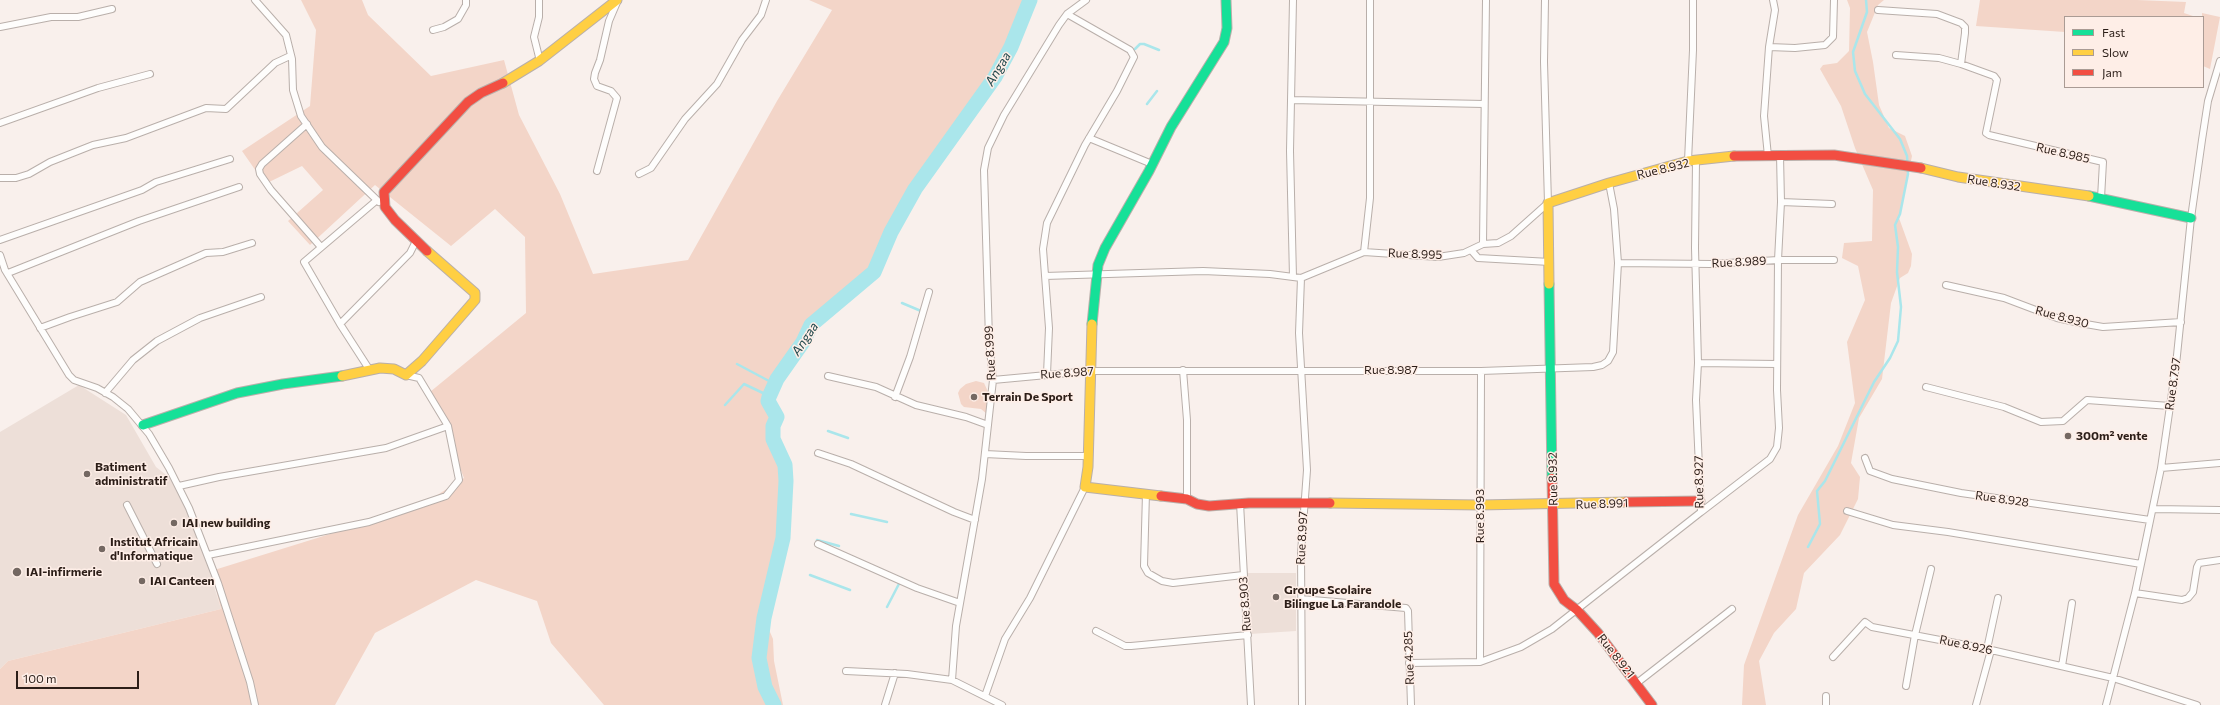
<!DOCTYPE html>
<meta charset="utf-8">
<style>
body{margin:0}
#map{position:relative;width:2220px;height:705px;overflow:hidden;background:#f9f0ec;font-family:Commissioner,sans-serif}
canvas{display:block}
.legend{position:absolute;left:2064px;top:16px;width:140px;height:72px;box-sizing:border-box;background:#feeee7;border:1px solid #aa9b94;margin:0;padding:5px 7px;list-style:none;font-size:12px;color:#2c1e18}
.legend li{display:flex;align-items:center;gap:8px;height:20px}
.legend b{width:20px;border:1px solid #aa9b94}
.scale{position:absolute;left:16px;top:671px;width:123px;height:18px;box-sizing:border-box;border:2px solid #2c1e18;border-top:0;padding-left:5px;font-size:12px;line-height:14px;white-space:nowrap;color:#2c1e18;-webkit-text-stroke:3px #feeee7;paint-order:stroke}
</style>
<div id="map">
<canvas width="2220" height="705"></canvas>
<ul class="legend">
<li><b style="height:5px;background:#16e098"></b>Fast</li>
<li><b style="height:5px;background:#ffcf43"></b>Slow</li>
<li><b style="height:5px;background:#f24e42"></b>Jam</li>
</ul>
<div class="scale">100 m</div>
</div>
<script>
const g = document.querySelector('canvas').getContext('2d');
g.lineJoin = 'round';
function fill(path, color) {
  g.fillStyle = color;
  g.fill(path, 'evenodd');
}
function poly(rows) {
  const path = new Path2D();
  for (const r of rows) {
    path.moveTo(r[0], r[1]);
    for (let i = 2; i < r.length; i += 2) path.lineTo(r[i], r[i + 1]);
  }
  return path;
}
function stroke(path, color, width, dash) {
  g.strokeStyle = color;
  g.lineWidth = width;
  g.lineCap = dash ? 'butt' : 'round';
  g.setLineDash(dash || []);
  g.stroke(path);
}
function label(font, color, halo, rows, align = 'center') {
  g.font = font + ' Commissioner,sans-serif';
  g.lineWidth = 3;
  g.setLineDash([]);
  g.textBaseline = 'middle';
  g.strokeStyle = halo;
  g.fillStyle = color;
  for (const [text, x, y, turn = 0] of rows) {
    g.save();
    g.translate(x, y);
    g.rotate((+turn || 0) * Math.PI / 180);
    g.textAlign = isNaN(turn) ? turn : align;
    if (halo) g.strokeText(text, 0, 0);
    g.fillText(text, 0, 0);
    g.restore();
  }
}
fill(poly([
 [79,385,126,415,156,467,174,481,196,527,221,609,8,661,0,669,0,432],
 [1245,573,1296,573,1296,631,1250,634]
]), '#eddfd8');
fill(poly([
 [301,0,362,0,368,15,431,76,504,60,519,115,560,194,593,274,688,260,777,101,832,10,809,0,1030,0,1011,47,995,77,915,189,891,232,874,272,811,325,803,342,777,379,769,397,768,401,777,417,773,426,773,439,785,465,785,502,783,538,764,618,773,639,774,661,783,705,604,705,551,643,537,601,476,580,375,633,335,705,0,705,0,669,8,661,221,609,211,571,420,506,464,478,430,392,526,313,525,237,495,209,451,246,375,185,310,245,288,221,323,190,302,166,265,184,242,151,310,106,316,30],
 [1847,0,1884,0,1878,5,1867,32,1873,62,1879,105,1889,128,1905,136,1912,156,1899,218,1912,254,1911,266,1908,273,1900,278,1891,303,1882,379,1859,418,1851,463,1860,477,1858,499,1840,535,1804,573,1796,609,1774,633,1759,661,1766,705,1742,705,1744,665,1798,515,1838,446,1855,403,1847,342,1865,300,1858,266,1842,258,1844,243,1872,241,1873,190,1855,148,1841,106,1820,69,1823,65,1837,63,1849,51,1850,8],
 [1980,0,2137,0,2186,2,2184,13,2196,17,2065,17,2065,32,1976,26],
 [2202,13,2220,17,2210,69,2203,66],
 [976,381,984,383,990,396,987,414,981,409,964,407,961,404,958,393,960,389,966,384]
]), '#f3d5c8');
stroke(poly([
 [1135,49,1140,44,1144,44,1159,50],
 [1147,104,1157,91],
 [902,303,921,311],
 [737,364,769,381],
 [725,405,744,384,763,393],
 [828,431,848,438],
 [851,514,887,522],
 [817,540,839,546],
 [1808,547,1820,524,1817,491,1825,481,1874,382,1890,358,1898,341,1901,307,1897,272,1898,247,1895,225,1900,214,1908,174,1907,156,1900,139,1865,94,1855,71,1853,52,1867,12,1866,0],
 [810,575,850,590],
 [887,607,902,578]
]), '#aae6eb', 2.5);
stroke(poly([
 [774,705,765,687,759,658,764,618,783,538,786,481,785,465,773,439,773,426,777,417,768,401,769,397,777,379,803,342,811,325,874,272,891,232,915,189,995,77,1011,47,1030,0]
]), '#aae6eb', 15);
const street = poly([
 [255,0,286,35,292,59,293,90,301,116,322,147,379,202],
 [539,0,539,17,534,37,540,61],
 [1370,0,1370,198,1364,252,1438,257,1464,253,1483,244,1498,243,1511,236,1548,203,1544,62,1545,0],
 [1878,10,1937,14,1961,23,1965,27,1965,33,1961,64,1994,76,1997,80,1986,133,1989,135,2103,162,2101,198],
 [0,27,51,17,78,17,112,9],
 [433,30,444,27,458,19,466,5,466,0],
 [1769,47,1795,48,1825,45,1833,37,1834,0],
 [1896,55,1939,58,1961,64],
 [1291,100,1484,104],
 [0,123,98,88,150,74],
 [307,124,262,164,259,169,260,174,271,190,321,247],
 [1089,138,1152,164],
 [1768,156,1764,116,1769,47,1775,10,1773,0],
 [1688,161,1693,50,1693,0],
 [597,171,617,98,611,91,597,86,594,79,595,73,600,60,609,21,618,0],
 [639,174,651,168,685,119,717,84,742,40,761,15,766,0],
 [0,178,16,178,29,174,50,162,93,145,126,138,206,108,226,109,275,63,290,56],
 [377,200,304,262,340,324,410,253,416,241],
 [1781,202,1832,204],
 [0,240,142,190,156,182,230,159],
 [1483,244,1486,0],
 [1471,250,1478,258,1550,262],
 [0,255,5,270,69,375,74,380,97,388,113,397,128,409,149,434,169,468,189,508,218,583,250,682,255,705],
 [1618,263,1711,264,1778,260,1781,202,1780,155],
 [8,273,139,221,239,187],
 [1045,276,1203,271,1270,274,1301,278,1364,252],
 [1293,277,1290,151,1293,0],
 [1301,278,1299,333,1307,470,1301,553,1302,705],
 [1946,285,2004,298,2057,318,2080,323,2103,327,2181,322],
 [340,324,369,369],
 [40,328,70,317,117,302,140,282,206,253,223,252,252,243],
 [1698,363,1777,364],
 [1183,370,1187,420,1187,499],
 [1047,374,1049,328,1043,249,1047,223,1085,145,1117,91,1134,57,1130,50,1067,14],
 [828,376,876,387,916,405,966,417,988,425],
 [993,380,1090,371,1481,371,1593,367,1602,365,1608,361,1613,352,1618,263,1614,209,1609,183],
 [1926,387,2004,407,2041,422,2063,421,2087,400,2170,406],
 [105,393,133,360,157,341,200,318,261,297],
 [895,397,910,357,929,292],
 [818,453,851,464,954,512,975,520],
 [985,454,1026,456,1088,456],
 [1865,458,1870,471,1892,479,1961,493,2150,520],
 [2161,468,2220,463],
 [179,486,219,477,386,448,448,426],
 [1146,493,1144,566,1148,573,1162,581,1173,583,1243,575],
 [1240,503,1251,705],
 [127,505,157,564],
 [2154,509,2220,510],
 [1847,511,1893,525,1948,532,2141,564],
 [1701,512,1770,459,1777,447,1779,428,1777,390,1778,260,1834,260],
 [818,544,917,588,960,603],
 [208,555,369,522,446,496,459,480,448,426,419,378,406,375],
 [2135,593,2182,600,2188,598,2193,592,2197,567,2199,563,2220,560],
 [1301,599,1406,608,1408,611,1411,705],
 [1096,631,1125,646,1131,646,1248,635],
 [1987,649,1998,598],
 [1833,657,1865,622,1872,627,1987,649,2113,678,2197,705],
 [1480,662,1481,371],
 [1409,663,1480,662,1521,647,1552,629,1701,512,1696,400,1698,363,1695,248,1696,161],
 [2062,666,2072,603],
 [846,671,907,674,952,680],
 [1637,683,1732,609],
 [1906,686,1915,635,1931,569],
 [985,696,1005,639,1030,598,1085,487],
 [1826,696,1826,705],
 [885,705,895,673],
 [1002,705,952,680,956,626,982,479,993,380,989,339,984,170,988,148,1004,115,1059,25,1067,14,1086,0],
 [1976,705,1991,650],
 [2106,705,2135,593,2161,468,2176,365,2191,218,2202,140,2208,101,2220,61]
]);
const fast = poly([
 [2089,196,2191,218],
 [1549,284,1552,478],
 [1092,324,1098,265,1105,248,1149,171,1171,127,1224,42,1227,28,1226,0],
 [143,425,237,393,283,384,342,376]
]);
const slow = poly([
 [503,83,539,61,617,0],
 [1921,168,1958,177,2089,196],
 [1549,284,1548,203,1609,183,1688,161,1734,156],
 [1092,324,1088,467,1085,487,1161,496],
 [342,376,380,368,394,369,406,375,422,361,475,300,475,293,427,251],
 [1330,503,1480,505,1626,502]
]);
const jam = poly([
 [1734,156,1834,155,1921,168],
 [427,251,395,220,385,207,384,192,468,102,481,93,503,83],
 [1552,478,1554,584,1564,600,1577,610,1598,633,1652,705],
 [1161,496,1187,499,1197,504,1209,506,1249,503,1330,503],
 [1626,502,1700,501]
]);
stroke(street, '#b9afaa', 8);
stroke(fast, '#b9afaa', 11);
stroke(slow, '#b9afaa', 11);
stroke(jam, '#b9afaa', 11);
stroke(street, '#fefdfc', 6);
stroke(fast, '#16e098', 9);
stroke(slow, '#ffcf43', 9);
stroke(jam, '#f24e42', 9);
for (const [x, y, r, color] of [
 [974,397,4,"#746862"],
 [2068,436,4,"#746862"],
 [87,474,4,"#746862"],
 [174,523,4,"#746862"],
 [102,549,4,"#746862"],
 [17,572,5,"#746862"],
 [142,581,4,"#746862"],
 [1276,597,4,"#746862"]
]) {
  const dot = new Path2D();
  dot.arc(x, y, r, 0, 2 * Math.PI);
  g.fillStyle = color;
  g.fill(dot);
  stroke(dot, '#feeee7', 1.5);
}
label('12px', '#2c1e18', '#feeee7', [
 ["Rue 8.985",2063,153,13],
 ["Rue 8.932",1663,169,-14],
 ["Rue 8.932",1994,183,9],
 ["Rue 8.995",1415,254,2],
 ["Rue 8.989",1739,262,-3],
 ["Rue 8.930",2062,317,15],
 ["Rue 8.999",990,353,-93],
 ["Rue 8.987",1391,370],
 ["Rue 8.987",1067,373,-4],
 ["Rue 8.797",2173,384,-82],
 ["Rue 8.932",1553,479,-91],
 ["Rue 8.927",1699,482,-91],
 ["Rue 8.928",2002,499,8],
 ["Rue 8.991",1602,504,-2],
 ["Rue 8.993",1480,516,-90],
 ["Rue 8.997",1302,538,-87],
 ["Rue 8.903",1245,604,-94],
 ["Rue 8.926",1966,645,12],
 ["Rue 8.921",1616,656,52],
 ["Rue 4.285",1409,658,-92]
]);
label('bold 12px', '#2c1e18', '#feeee7', [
 ["Terrain De Sport",982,397],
 ["300m² vente",2076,436],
 ["Batiment",95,467],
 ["administratif",95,481],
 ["IAI new building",182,523],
 ["Institut Africain",110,542],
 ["d'Informatique",110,556],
 ["IAI-infirmerie",26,572],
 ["IAI Canteen",150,581],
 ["Groupe Scolaire",1284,590],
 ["Bilingue La Farandole",1284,604]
], 'left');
label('italic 13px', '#1f484c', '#feeee7', [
 ["Angaa",998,69,-59],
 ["Angaa",805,339,-56]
]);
</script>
